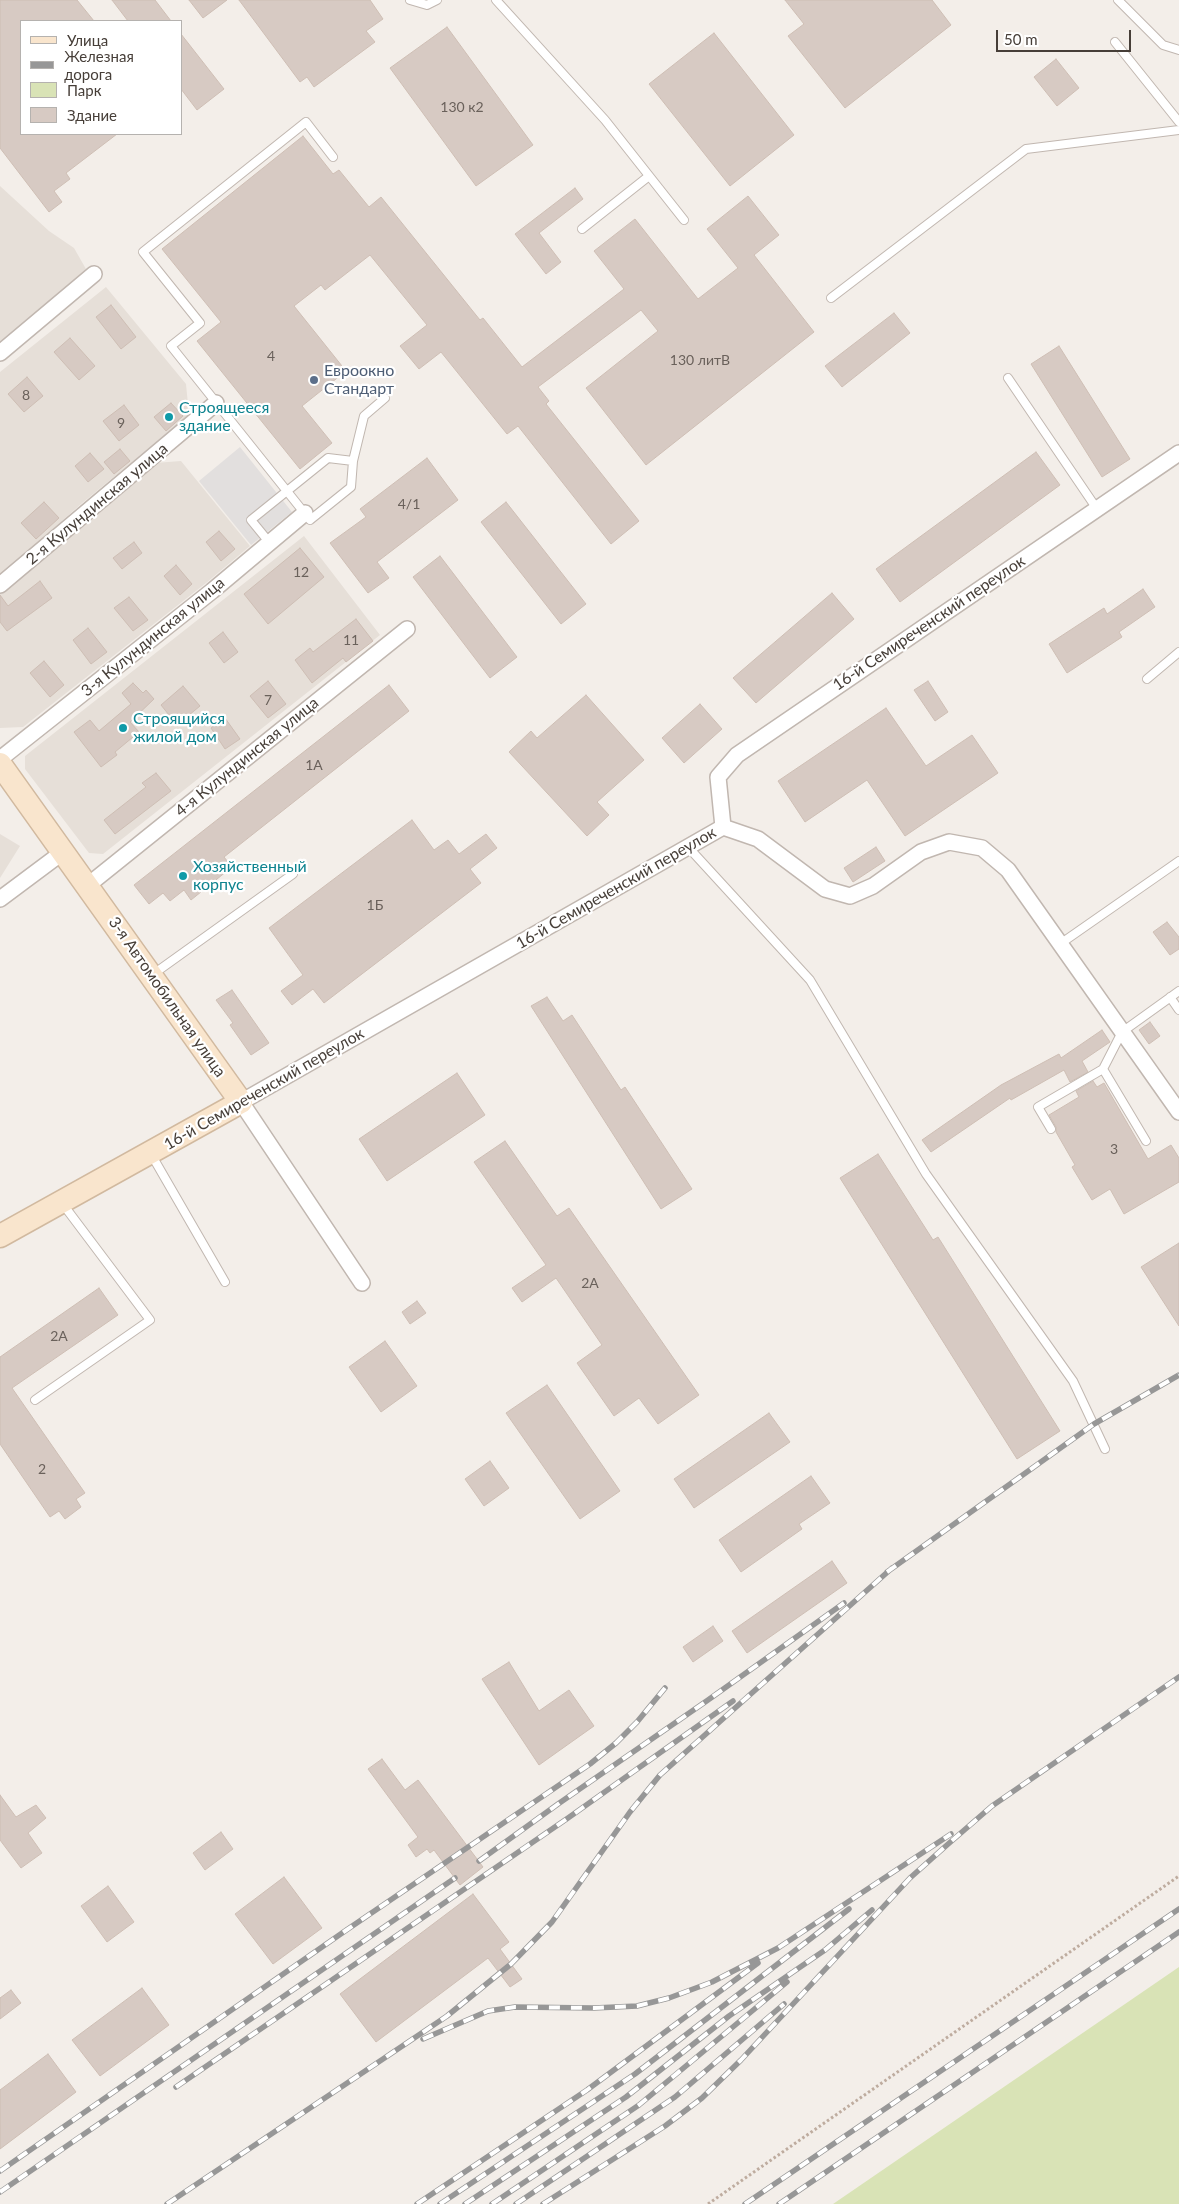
<!DOCTYPE html>
<meta charset="utf-8">
<style>
body{margin:0}
#map{position:relative;width:1179px;height:2204px;overflow:hidden;background:#f3eee9;font-family:Lato,sans-serif}
canvas{display:block}
.legend{position:absolute;left:20px;top:20px;width:162px;height:115px;box-sizing:border-box;background:#fff;border:1px solid #b5b2af;margin:0;padding:6px 9px;list-style:none;font-size:15px;color:#463e38}
.legend li{display:flex;align-items:center;gap:10px;height:25px}
.legend b{width:25px;border:1px solid #b5b2af}
.scale{position:absolute;left:996px;top:30px;width:135px;height:22px;box-sizing:border-box;border:2px solid #463e38;border-top:0;padding-left:6px;font-size:15px;line-height:18px;white-space:nowrap;color:#463e38;-webkit-text-stroke:4px #fff;paint-order:stroke}
</style>
<div id="map">
<canvas width="1179" height="2204"></canvas>
<ul class="legend">
<li><b style="height:6px;background:#f9e5cd"></b>Улица</li>
<li><b style="height:6px;background:#979797"></b>Железная дорога</li>
<li><b style="height:14px;background:#d9e3b6"></b>Парк</li>
<li><b style="height:14px;background:#d7cac3"></b>Здание</li>
</ul>
<div class="scale">50 m</div>
</div>
<script>
const g = document.querySelector('canvas').getContext('2d');
g.lineJoin = 'round';
function fill(path, color) {
  g.fillStyle = color;
  g.fill(path, 'evenodd');
}
function poly(rows) {
  const path = new Path2D();
  for (const r of rows) {
    path.moveTo(r[0], r[1]);
    for (let i = 2; i < r.length; i += 2) path.lineTo(r[i], r[i + 1]);
  }
  return path;
}
function stroke(path, color, width, dash) {
  g.strokeStyle = color;
  g.lineWidth = width;
  g.lineCap = dash ? 'butt' : 'round';
  g.setLineDash(dash || []);
  g.stroke(path);
}
function label(font, color, halo, rows, align = 'center') {
  g.font = font + ' Lato,sans-serif';
  g.lineWidth = 4.5;
  g.setLineDash([]);
  g.textBaseline = 'middle';
  g.strokeStyle = halo;
  g.fillStyle = color;
  for (const [text, x, y, turn = 0] of rows) {
    g.save();
    g.translate(x, y);
    g.rotate((+turn || 0) * Math.PI / 180);
    g.textAlign = isNaN(turn) ? turn : align;
    if (halo) g.strokeText(text, 0, 0);
    g.fillText(text, 0, 0);
    g.restore();
  }
}
fill(poly([
 [0,186,49,231,74,248,86,269,0,344],
 [106,287,186,384,189,415,81,504,0,576,0,372],
 [181,461,250,546,206,583,23,727,0,728,0,592,155,463],
 [304,536,380,635,103,854,89,853,25,769,25,756],
 [0,834,20,846,0,878]
]), '#e6dfd8');
fill(poly([
 [1179,1967,1179,2204,833,2204]
]), '#d9e3b6');
fill(poly([
 [240,447,292,512,251,545,199,481]
]), '#e2dfde');
const building = poly([
 [0,0,77,0,94,21,21,21,21,134,117,134,66,173,70,179,54,191,62,202,49,212,0,148,0,0],
 [112,0,155,0,171,21,128,21,112,0],
 [189,0,227,0,203,18,189,0],
 [239,0,370,0,383,19,366,31,375,42,314,87,307,77,300,82,239,0],
 [785,0,932,0,951,25,845,108,788,36,804,24,785,0],
 [447,27,533,145,476,186,390,68,447,27],
 [714,33,794,135,730,186,649,84,714,33],
 [181,34,224,89,197,110,181,89,181,34],
 [1056,59,1079,88,1057,106,1034,77,1056,59],
 [303,136,333,174,339,170,369,207,381,197,480,320,483,318,522,367,624,289,594,251,635,219,698,299,738,268,707,229,748,196,779,235,754,255,814,332,646,465,586,388,658,331,641,310,538,387,549,401,546,404,639,521,611,544,518,426,507,434,441,352,419,369,400,346,427,325,370,255,325,290,321,285,294,306,346,371,302,406,332,443,300,469,197,341,221,322,162,249,303,136],
 [575,188,583,199,539,233,561,262,546,274,515,234,575,188],
 [111,305,136,337,121,349,96,317,111,305],
 [894,313,910,333,842,387,825,366,894,313],
 [70,338,95,366,79,380,54,352,70,338],
 [1059,346,1130,459,1102,477,1031,364,1059,346],
 [27,377,43,396,24,412,8,394,27,377],
 [171,403,183,416,166,431,154,417,171,403],
 [124,405,139,425,119,441,103,421,124,405],
 [120,449,130,461,114,474,104,462,120,449],
 [1036,452,1060,485,900,602,876,569,1036,452],
 [90,453,104,469,88,482,75,466,90,453],
 [427,458,458,500,377,562,389,578,368,593,330,543,366,517,360,509,427,458],
 [44,502,59,518,36,539,21,523,44,502],
 [506,502,586,604,561,624,481,522,506,502],
 [219,531,235,549,221,561,206,542,219,531],
 [134,542,142,553,122,569,113,558,134,542],
 [300,548,324,577,268,624,244,594,300,548],
 [440,556,517,657,490,678,413,577,440,556],
 [176,565,192,584,180,595,164,576,176,565],
 [40,581,52,598,7,631,0,622,0,595,8,606,40,581],
 [1143,589,1155,607,1119,632,1122,637,1067,673,1049,644,1104,608,1107,614,1143,589],
 [832,593,854,619,756,703,733,678,832,593],
 [129,597,148,620,133,631,114,608,129,597],
 [356,619,373,641,346,662,343,658,312,683,295,660,310,648,313,652,356,619],
 [88,628,107,652,91,664,73,640,88,628],
 [223,632,238,652,224,663,209,643,223,632],
 [44,661,64,685,50,697,30,673,44,661],
 [268,681,286,704,268,718,250,696,268,681],
 [928,681,948,712,935,721,914,690,928,681],
 [133,683,143,693,146,690,154,699,130,722,139,732,115,752,117,755,101,767,74,732,90,720,99,731,131,704,122,693,133,683],
 [389,685,409,711,224,857,232,867,191,900,184,890,170,901,163,893,149,904,134,885,389,685],
 [183,686,200,706,177,725,161,705,183,686],
 [586,695,644,760,597,802,609,815,587,836,509,752,531,731,537,738,586,695],
 [700,704,722,729,684,763,662,738,700,704],
 [886,708,926,766,972,735,998,773,905,836,867,780,805,822,778,781,886,708],
 [225,718,240,739,225,749,211,728,225,718],
 [156,773,171,791,115,834,104,820,146,787,142,783,156,773],
 [412,820,434,850,448,840,459,854,486,834,497,848,470,869,481,883,324,1003,313,989,292,1005,281,991,303,975,269,928,412,820],
 [876,847,885,861,853,882,844,868,876,847],
 [1167,922,1179,937,1179,949,1170,955,1153,932,1167,922],
 [232,990,269,1043,251,1055,230,1025,233,1023,216,1000,232,990],
 [547,997,563,1021,572,1015,621,1090,625,1087,692,1189,661,1209,531,1006,547,997],
 [1150,1022,1160,1036,1149,1044,1139,1030,1150,1022],
 [1102,1030,1110,1042,1082,1061,1088,1072,1070,1082,1064,1070,1011,1100,1010,1098,931,1152,922,1140,1001,1085,1059,1054,1061,1058,1102,1030],
 [457,1073,485,1115,387,1181,359,1139,457,1073],
 [1093,1081,1097,1087,1104,1083,1148,1159,1171,1145,1179,1158,1179,1182,1124,1214,1110,1189,1092,1200,1072,1167,1075,1165,1056,1132,1056,1127,1049,1115,1079,1097,1076,1091,1093,1081],
 [505,1141,557,1216,569,1208,699,1395,658,1424,639,1398,614,1416,577,1363,602,1345,556,1278,522,1302,512,1288,546,1265,474,1162,505,1141],
 [878,1154,933,1240,938,1237,1060,1431,1017,1459,840,1178,878,1154],
 [1179,1243,1179,1326,1141,1267,1179,1243],
 [99,1288,118,1315,12,1388,85,1493,76,1499,81,1507,65,1519,59,1511,50,1517,0,1444,0,1357,99,1288],
 [417,1301,426,1313,410,1324,402,1312,417,1301],
 [385,1341,417,1386,381,1412,349,1367,385,1341],
 [547,1385,620,1491,580,1519,506,1413,547,1385],
 [769,1413,790,1442,694,1508,674,1479,769,1413],
 [490,1461,509,1488,484,1506,465,1479,490,1461],
 [811,1476,830,1503,799,1524,802,1529,741,1572,719,1540,811,1476],
 [832,1561,847,1583,747,1653,732,1631,832,1561],
 [713,1626,723,1641,693,1662,683,1647,713,1626],
 [509,1662,539,1711,569,1690,594,1726,539,1765,482,1679,509,1662],
 [382,1759,405,1790,418,1780,483,1867,460,1885,434,1850,430,1853,427,1849,416,1857,408,1845,418,1837,368,1769,382,1759],
 [0,1795,16,1817,36,1805,46,1818,28,1833,42,1853,21,1868,0,1840,0,1795],
 [221,1832,233,1849,205,1870,193,1853,221,1832],
 [284,1877,322,1928,273,1964,235,1914,284,1877],
 [108,1886,134,1922,107,1942,81,1906,108,1886],
 [473,1894,509,1942,500,1949,522,1979,510,1987,488,1958,376,2042,340,1994,473,1894],
 [142,1988,169,2025,100,2076,72,2040,142,1988],
 [11,1990,21,2003,0,2019,0,1998,11,1990],
 [48,2054,76,2092,0,2149,0,2090,48,2054]
]);
fill(building, '#d7cac3');
stroke(building, '#cebeb4', 1);
const lane = poly([
 [410,0,427,5,437,0],
 [496,0,605,120,684,220],
 [1118,0,1163,45,1179,50],
 [1115,42,1179,122],
 [333,157,306,122,143,252,200,323,171,346,310,520,351,487,353,461,364,416,385,398],
 [582,229,649,176],
 [831,298,1026,149,1179,130],
 [1008,378,1097,509],
 [269,542,251,520,328,458,353,461],
 [1147,679,1179,652],
 [688,847,810,980,926,1174,1073,1381,1105,1449],
 [1060,944,1179,861],
 [152,975,293,874],
 [1170,997,1179,1010],
 [1103,1069,1122,1032,1179,991],
 [1051,1129,1038,1107,1103,1069,1146,1141],
 [151,1154,225,1282],
 [35,1400,150,1320,62,1203]
]);
const street = poly([
 [0,353,94,274],
 [0,585,216,403],
 [0,759,212,591,305,513],
 [723,827,758,839,825,889,850,896,873,886,921,852,949,842,982,848,1008,870,1179,1112],
 [87,886,407,629],
 [0,899,63,852],
 [362,1283,241,1102,723,827,718,777,737,755,1179,453]
]);
const secondary = poly([
 [0,764,241,1102,0,1236]
]);
stroke(lane, '#c1b7b0', 10);
stroke(street, '#c1b7b0', 18);
stroke(secondary, '#d1b99f', 25);
stroke(poly([
 [708,2204,1179,1876]
]), '#beac9f', 3, [2.5, 2.5]);
stroke(lane, '#fff', 8);
stroke(street, '#fff', 15);
stroke(secondary, '#f9e5cd', 22);
const rail = poly([
 [887,1572,1094,1424,1179,1375],
 [479,1861,558,1804,708,1700,844,1603],
 [423,2039,488,2011,515,2007,594,2008,637,2006,669,1998,712,1982,778,1948,951,1834],
 [176,2087,568,1818,733,1701],
 [0,2171,345,1931,590,1764,616,1743,637,1722,665,1688],
 [0,2192,455,1878],
 [167,2204,447,2016,511,1964,552,1922,630,1812,660,1775,892,1568],
 [417,2204,587,2090,758,1963],
 [440,2204,635,2074,849,1909],
 [465,2204,626,2097,729,2016,825,1950,872,1910],
 [492,2204,639,2105,787,1982],
 [516,2204,675,2097,784,2004],
 [543,2204,665,2126,702,2098,741,2060,910,1878,947,1845,992,1806,1179,1677],
 [745,2204,1179,1909],
 [779,2204,1179,1932]
]);
stroke(rail, '#979797', 5.5);
stroke(rail, '#fff', 4, [11]);
for (const [x, y, r, color] of [
 [314,380,5,"#5c6f8a"],
 [169,417,5,"#0f9aa8"],
 [123,728,5,"#0f9aa8"],
 [183,876,5,"#0f9aa8"]
]) {
  const dot = new Path2D();
  dot.arc(x, y, r, 0, 2 * Math.PI);
  g.fillStyle = color;
  g.fill(dot);
  stroke(dot, '#fff', 2);
}
label('14px', '#6a615b', null, [
 ["130 к2",462,107],
 ["4",271,356],
 ["130 литВ",700,360],
 ["8",26,395],
 ["9",121,423],
 ["4/1",409,504],
 ["12",301,572],
 ["11",351,640],
 ["7",268,700],
 ["1А",314,765],
 ["1Б",375,905],
 ["3",1114,1149],
 ["2А",590,1283],
 ["2А",59,1336],
 ["2",42,1469]
]);
label('16px', '#4e5e75', '#fff', [
 ["Евроокно",324,371],
 ["Стандарт",324,389]
], 'left');
label('16px', '#0d838f', '#fff', [
 ["Строящееся",179,408],
 ["здание",179,426],
 ["Строящийся",133,719],
 ["жилой дом",133,737],
 ["Хозяйственный",193,867],
 ["корпус",193,885]
], 'left');
label('16px', '#463e38', '#fff', [
 ["2-я Кулундинская улица",97,504,-40],
 ["16-й Семиреченский переулок",929,623,-34],
 ["3-я Кулундинская улица",153,637,-39],
 ["4-я Кулундинская улица",247,757,-39],
 ["16-й Семиреченский переулок",616,888,-30],
 ["3-я Автомобильная улица",167,997,55],
 ["16-й Семиреченский переулок",264,1089,-30]
]);
</script>
